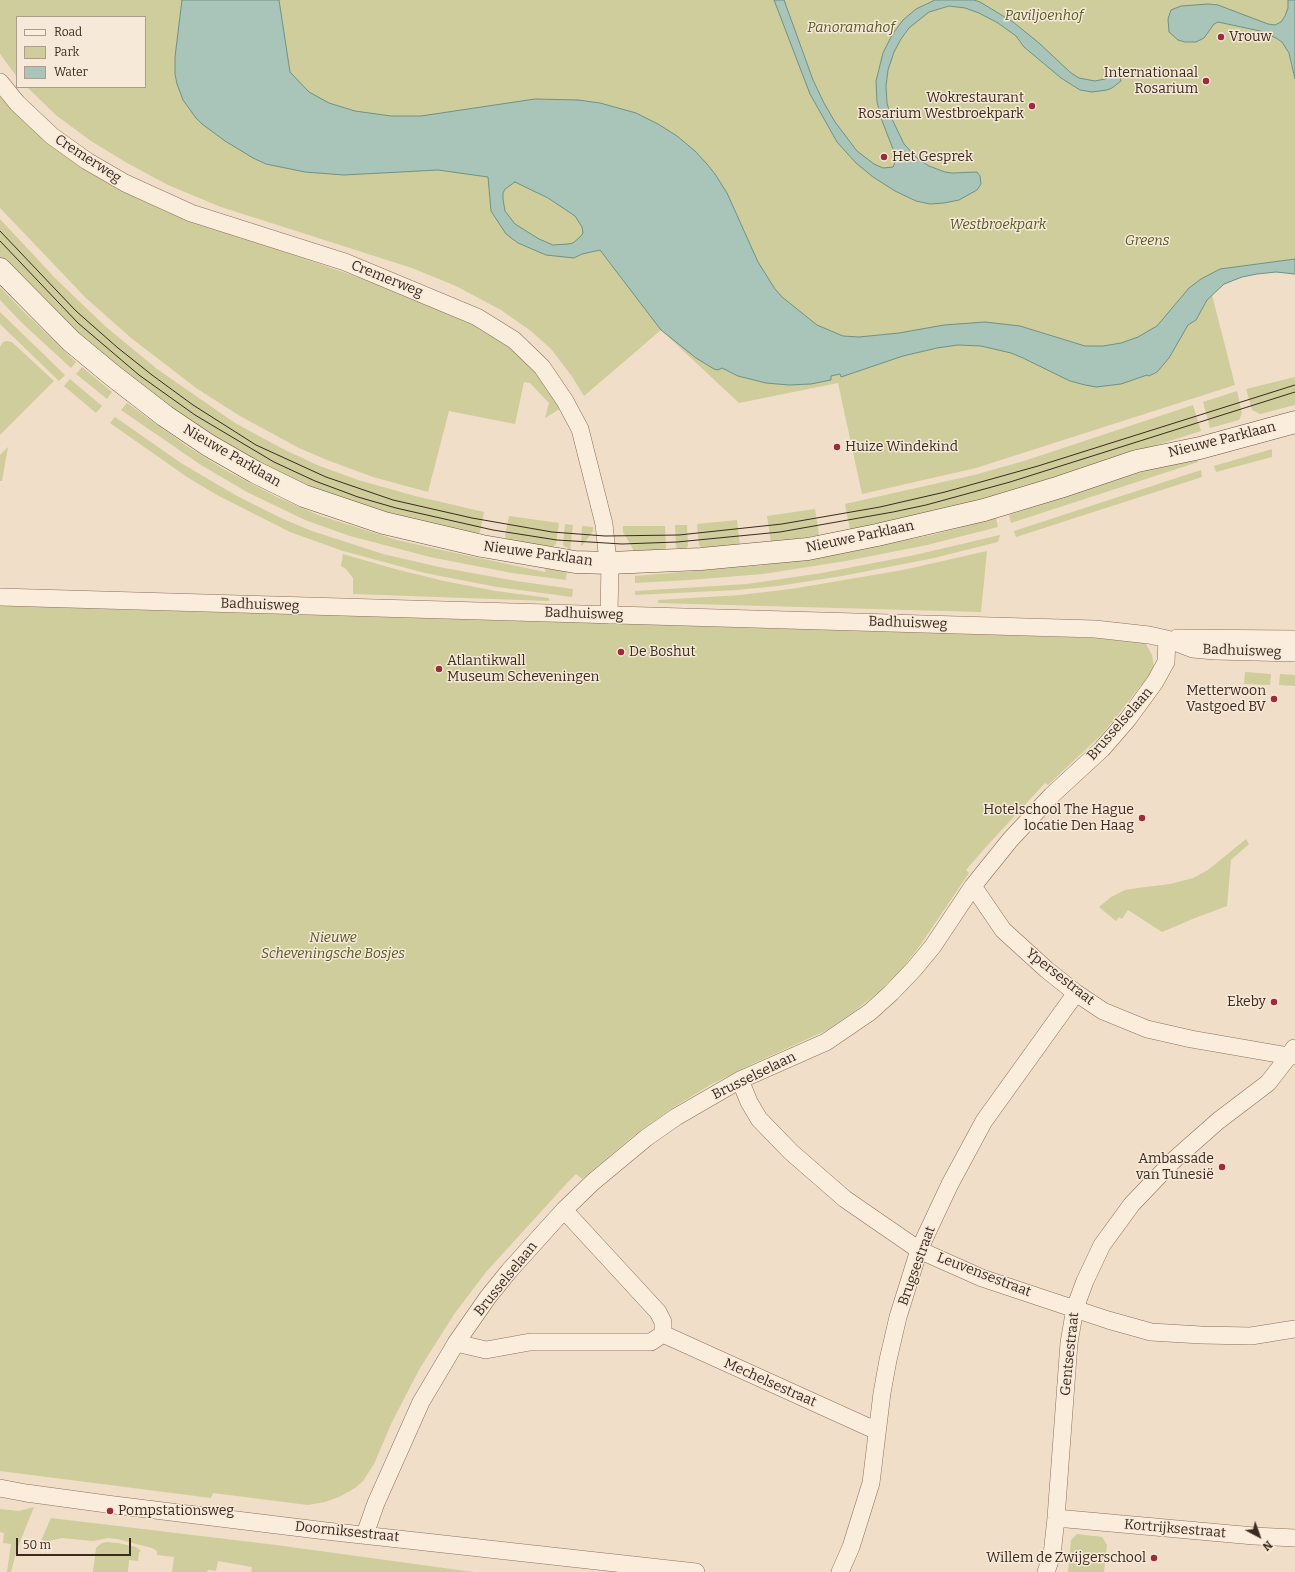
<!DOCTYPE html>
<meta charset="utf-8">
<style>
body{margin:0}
#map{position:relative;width:1295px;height:1572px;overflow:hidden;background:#f0dec8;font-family:Bitter,serif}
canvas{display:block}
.legend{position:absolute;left:16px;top:16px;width:130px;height:72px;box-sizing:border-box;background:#f7e9d8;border:1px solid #ac9d8e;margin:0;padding:5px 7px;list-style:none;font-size:12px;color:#3c2a20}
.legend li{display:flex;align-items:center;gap:8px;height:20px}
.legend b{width:20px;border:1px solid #ac9d8e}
.north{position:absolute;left:1239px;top:1516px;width:40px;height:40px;-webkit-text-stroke:3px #f7e9d8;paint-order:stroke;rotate:139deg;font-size:11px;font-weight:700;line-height:16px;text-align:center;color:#3c2a20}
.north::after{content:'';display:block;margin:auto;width:14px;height:18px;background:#3c2a20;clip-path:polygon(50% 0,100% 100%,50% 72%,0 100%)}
.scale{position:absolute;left:16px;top:1538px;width:115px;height:18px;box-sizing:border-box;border:2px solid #3c2a20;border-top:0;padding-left:5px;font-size:12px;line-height:14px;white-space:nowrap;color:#3c2a20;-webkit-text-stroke:3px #f7e9d8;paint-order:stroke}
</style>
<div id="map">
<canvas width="1295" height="1572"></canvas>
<ul class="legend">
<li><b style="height:5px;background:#faeddc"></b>Road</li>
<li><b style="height:11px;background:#cecd9b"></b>Park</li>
<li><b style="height:11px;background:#a9c4b8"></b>Water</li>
</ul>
<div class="north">N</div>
<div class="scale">50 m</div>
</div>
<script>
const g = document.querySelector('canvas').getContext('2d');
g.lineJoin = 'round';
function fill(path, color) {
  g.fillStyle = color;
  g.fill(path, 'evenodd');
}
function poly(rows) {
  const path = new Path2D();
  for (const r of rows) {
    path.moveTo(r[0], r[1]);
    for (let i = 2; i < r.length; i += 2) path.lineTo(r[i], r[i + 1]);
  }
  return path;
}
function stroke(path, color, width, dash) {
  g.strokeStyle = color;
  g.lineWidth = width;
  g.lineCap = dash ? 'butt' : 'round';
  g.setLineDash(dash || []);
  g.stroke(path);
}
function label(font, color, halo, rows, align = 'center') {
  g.font = font + ' Bitter,serif';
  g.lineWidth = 3;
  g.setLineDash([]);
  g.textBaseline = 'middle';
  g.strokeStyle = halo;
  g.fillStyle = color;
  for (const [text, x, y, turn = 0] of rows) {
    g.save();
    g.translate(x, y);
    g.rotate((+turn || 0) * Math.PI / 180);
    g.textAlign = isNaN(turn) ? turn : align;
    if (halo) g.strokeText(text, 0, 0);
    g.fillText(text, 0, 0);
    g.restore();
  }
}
fill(poly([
 [0,0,1295,0,1295,274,1280,272,1256,274,1242,277,1225,284,1212,295,1235,385,976,468,862,494,838,383,739,403,661,330,584,396,571,375,551,349,531,331,501,310,456,286,412,268,221,207,168,185,127,163,91,141,57,116,27,87,145,87,145,17,17,17,17,77,0,54],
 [0,94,120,188,160,209,378,284,473,323,509,346,531,365,561,408,545,418,549,403,530,383,524,382,515,424,449,411,428,492,373,477,327,460,299,448,240,416,196,388,130,337,86,298,0,208],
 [0,219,55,278,105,326,157,369,235,423,283,449,317,465,358,480,415,496,484,512,480,532,474,536,444,530,313,490,219,443,118,370,38,297,0,258],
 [0,287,23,311,76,362,71,368,22,323,0,300],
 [0,312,65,375,59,381,0,324],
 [7,341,12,342,54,381,0,435,0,347,3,342],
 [82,367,112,392,107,399,76,374],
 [1295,377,1295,405,1260,414,1252,410,1246,389],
 [70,379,102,406,96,413,64,386],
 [1237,391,1242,413,1239,420,1210,428,1203,402],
 [127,403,188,447,225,470,277,497,318,515,397,540,446,551,545,572,546,568,567,571,566,580,512,573,430,557,350,536,305,520,247,492,201,465,121,410],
 [1193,405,1201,431,983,500,850,530,845,504,974,475,1024,461],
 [115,417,181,463,237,496,283,519,312,531,383,554,439,567,516,581,573,589,572,597,497,587,425,573,343,551,290,532,217,495,187,477,110,423],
 [8,447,2,481,0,481,0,455],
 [1272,449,1272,457,1216,472,1214,466],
 [1196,454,1198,462,1011,523,1009,515],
 [1201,470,1202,477,1016,537,1014,531],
 [815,509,819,535,771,543,767,516],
 [509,516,559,523,556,544,551,548,508,542,505,536],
 [996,518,998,527,927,545,846,561,763,574,689,580,635,583,635,576,765,565,848,552,932,535],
 [737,520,740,546,705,550,699,545,697,524],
 [565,524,573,525,570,550,563,545],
 [675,525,687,525,688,546,683,552,681,551,676,547],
 [582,526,593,527,593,531,582,546,581,546],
 [623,526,665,526,666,548,662,553,633,554,633,549,623,532],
 [1000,535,998,542,934,558,842,576,778,586,737,590,635,595,635,591,747,584,822,573,915,555],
 [987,551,981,612,658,603,658,600,740,595,791,589,903,570],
 [343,554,395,569,444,581,496,591,549,598,549,601,353,594,353,578,346,569,341,566],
 [0,603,975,631,974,634,1094,638,1125,641,1130,639,1146,644,1152,655,1154,667,1145,688,1141,685,1118,715,1101,735,1048,785,1045,783,985,848,966,870,969,873,921,944,902,969,877,993,852,1013,825,1031,750,1065,710,1085,674,1107,633,1136,582,1179,576,1174,568,1182,486,1272,455,1313,420,1368,392,1422,374,1464,363,1481,355,1488,339,1497,325,1502,308,1505,213,1493,211,1498,0,1471],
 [1245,672,1271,674,1270,685,1244,684],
 [1280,674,1295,675,1295,686,1279,685],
 [1246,839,1249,844,1231,860,1227,906,1195,918,1162,932,1128,910,1122,919,1119,917,1116,921,1099,907,1111,897,1125,890,1138,888,1170,884,1193,878,1208,870],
 [34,1507,17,1549,11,1572,7,1572,11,1544,3,1543,4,1533,0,1532,0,1509,19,1511],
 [51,1518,276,1545,473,1572,251,1572,252,1567,218,1561,216,1571,208,1570,207,1572,172,1572,174,1557,157,1555,157,1551,152,1548,117,1539,108,1538,93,1541,62,1538,40,1543],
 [1077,1534,1102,1537,1107,1545,1104,1572,1068,1572,1071,1540],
 [107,1542,118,1543,136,1547,141,1551,139,1552,138,1561,129,1560,128,1572,93,1572,96,1548,102,1543]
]), '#cecd9b');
const water = poly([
 [182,0,279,0,290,72,309,92,329,103,355,111,391,116,421,116,535,99,578,100,600,103,636,113,658,124,677,136,695,151,707,164,715,174,727,193,758,262,775,289,782,297,817,325,843,336,859,337,899,333,944,325,985,322,1020,326,1085,346,1103,346,1121,343,1138,337,1150,330,1157,326,1189,288,1201,279,1220,269,1295,259,1295,274,1276,272,1257,274,1242,277,1224,284,1207,300,1196,320,1188,325,1169,358,1157,372,1149,376,1147,375,1121,384,1096,387,1085,385,1070,381,1023,358,1011,353,981,346,958,345,937,348,903,356,841,377,840,374,831,376,831,380,811,384,789,385,766,383,738,376,722,368,718,370,714,369,696,358,661,330,600,250,582,254,574,258,546,255,518,243,506,234,491,211,488,177,438,170,344,175,305,172,266,164,253,158,225,141,202,124,196,118,183,100,177,84,175,74,175,57,182,0],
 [515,182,548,198,575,216,582,227,583,233,581,236,573,243,568,244,553,245,539,239,515,224,505,211,503,199,503,193,505,189,515,182],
 [774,0,784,0,813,80,824,103,835,122,857,151,874,164,883,168,893,167,895,162,896,157,881,118,877,102,876,81,883,53,892,35,903,20,916,9,935,0,974,0,980,2,1013,22,1039,43,1071,73,1079,78,1095,81,1105,79,1117,73,1120,76,1121,81,1112,88,1107,90,1092,92,1080,90,1061,78,1024,47,1016,36,998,23,979,13,965,8,949,6,929,12,909,28,901,39,894,52,888,70,886,86,887,103,891,117,904,144,918,159,929,166,945,172,952,173,977,172,980,176,981,184,977,190,959,200,944,203,930,204,916,201,895,191,873,177,856,163,837,142,810,94,774,0],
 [1288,0,1295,0,1295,79,1289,53,1282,42,1276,38,1260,31,1218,22,1214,24,1204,38,1196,42,1185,42,1178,40,1169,32,1168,19,1171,10,1181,6,1208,4,1218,5,1268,24,1275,25,1281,22,1285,16,1288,8,1288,0]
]);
fill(water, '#a9c4b8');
stroke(water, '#6f9285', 1);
const minor = poly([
 [0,82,17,103,52,136,87,161,125,183,191,213,345,262,477,317,514,340,542,367,565,401,580,429,604,524,607,553,610,563,609,615],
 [0,597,1095,629,1149,635,1167,639,1193,649,1215,651,1295,653],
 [1177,638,1295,639],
 [973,886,1003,930,1047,970,1076,993,1103,1011,1147,1029,1191,1039,1289,1056,1294,1048],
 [740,1080,749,1102,759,1119,791,1152,845,1199,919,1250,982,1278,1108,1320,1151,1332,1201,1335,1251,1336,1295,1329],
 [564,1210,658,1312,663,1322,663,1334],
 [456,1343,486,1350,530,1342,651,1342,663,1334,877,1431],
 [0,1488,26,1493,114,1505,326,1531,696,1572],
 [1056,1518,1254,1536,1295,1538],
 [365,1534,376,1503,421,1402,456,1343,488,1297,509,1271,564,1210,593,1182,646,1138,676,1117,740,1080,826,1042,870,1012,891,993,914,969,933,946,973,886,1010,840,1052,795,1102,749,1128,719,1155,682,1166,662,1167,639],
 [840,1572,851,1547,871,1483,882,1393,888,1360,898,1317,919,1250,950,1184,984,1121,1076,993],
 [1046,1572,1052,1555,1056,1518,1069,1343,1075,1308,1085,1281,1102,1245,1132,1204,1175,1159,1218,1121,1268,1083,1289,1056,1295,1056]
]);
const secondary = poly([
 [0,269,71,341,112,375,165,416,208,445,255,472,304,496,384,523,482,546,575,562,610,563,701,559,808,549,877,535,984,510,1060,487,1137,461,1200,448,1295,422]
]);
stroke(minor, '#8c6f5c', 18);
stroke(secondary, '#6e503f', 23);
stroke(minor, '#faeddc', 17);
stroke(secondary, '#faeddc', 22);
stroke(poly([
 [0,231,76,311,118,348,152,375,193,405,256,445,326,477,393,500,472,518,552,532,605,536,679,535,782,524,880,507,945,492,1038,466,1295,385],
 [0,241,78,323,139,375,195,415,274,462,315,481,358,497,396,508,493,530,557,540,622,544,677,542,780,532,893,512,926,505,1010,482,1295,392]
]), '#3c2a20', 1);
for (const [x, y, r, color] of [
 [1221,37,4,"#9d2b3c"],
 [1206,81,4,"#9d2b3c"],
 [1032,106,4,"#9d2b3c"],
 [884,157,4,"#9d2b3c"],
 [837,447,4,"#9d2b3c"],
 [621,652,4,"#9d2b3c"],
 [439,669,4,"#9d2b3c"],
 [1274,699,4,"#9d2b3c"],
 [1142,818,4,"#9d2b3c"],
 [1274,1002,4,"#9d2b3c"],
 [1222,1167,4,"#9d2b3c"],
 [110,1511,4,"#9d2b3c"],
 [1154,1558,4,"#9d2b3c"]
]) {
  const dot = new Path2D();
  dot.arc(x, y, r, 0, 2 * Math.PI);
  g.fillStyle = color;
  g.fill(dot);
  stroke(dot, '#f7e9d8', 1.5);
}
label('italic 14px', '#545926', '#f7e9d8', [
 ["Paviljoenhof",1044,16],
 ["Panoramahof",851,28],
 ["Westbroekpark",998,225],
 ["Greens",1147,241],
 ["Nieuwe",333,938],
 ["Scheveningsche Bosjes",333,954]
]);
label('14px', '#3c2a20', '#f7e9d8', [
 ["Vrouw",1229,37,"left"],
 ["Internationaal",1198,73],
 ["Rosarium",1198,89],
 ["Wokrestaurant",1024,98],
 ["Rosarium Westbroekpark",1024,114],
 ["Het Gesprek",892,157,"left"],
 ["Huize Windekind",845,447,"left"],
 ["De Boshut",629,652,"left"],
 ["Atlantikwall",447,661,"left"],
 ["Museum Scheveningen",447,677,"left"],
 ["Metterwoon",1266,691],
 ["Vastgoed BV",1266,707],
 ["Hotelschool The Hague",1134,810],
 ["locatie Den Haag",1134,826],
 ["Ekeby",1266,1002],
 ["Ambassade",1214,1159],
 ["van Tunesië",1214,1175],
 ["Pompstationsweg",118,1511,"left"],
 ["Willem de Zwijgerschool",1146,1558]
], 'right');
label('14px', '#3c2a20', '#f7e9d8', [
 ["Cremerweg",88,159,33],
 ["Cremerweg",387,279,22],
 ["Nieuwe Parklaan",1222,440,-14],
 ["Nieuwe Parklaan",232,456,30],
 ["Nieuwe Parklaan",860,537,-12],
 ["Nieuwe Parklaan",538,554,8],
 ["Badhuisweg",260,605,2],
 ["Badhuisweg",584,614,2],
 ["Badhuisweg",908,623,2],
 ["Badhuisweg",1242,651,2],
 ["Brusselselaan",1120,724,-49],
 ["Ypersestraat",1060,977,38],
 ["Brusselselaan",754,1076,-26],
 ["Brugsestraat",917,1266,-70],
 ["Leuvensestraat",984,1275,21],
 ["Brusselselaan",506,1279,-51],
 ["Gentsestraat",1070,1354,-84],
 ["Mechelsestraat",770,1383,24],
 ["Kortrijksestraat",1175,1529,5],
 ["Doorniksestraat",347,1532,6]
]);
</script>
